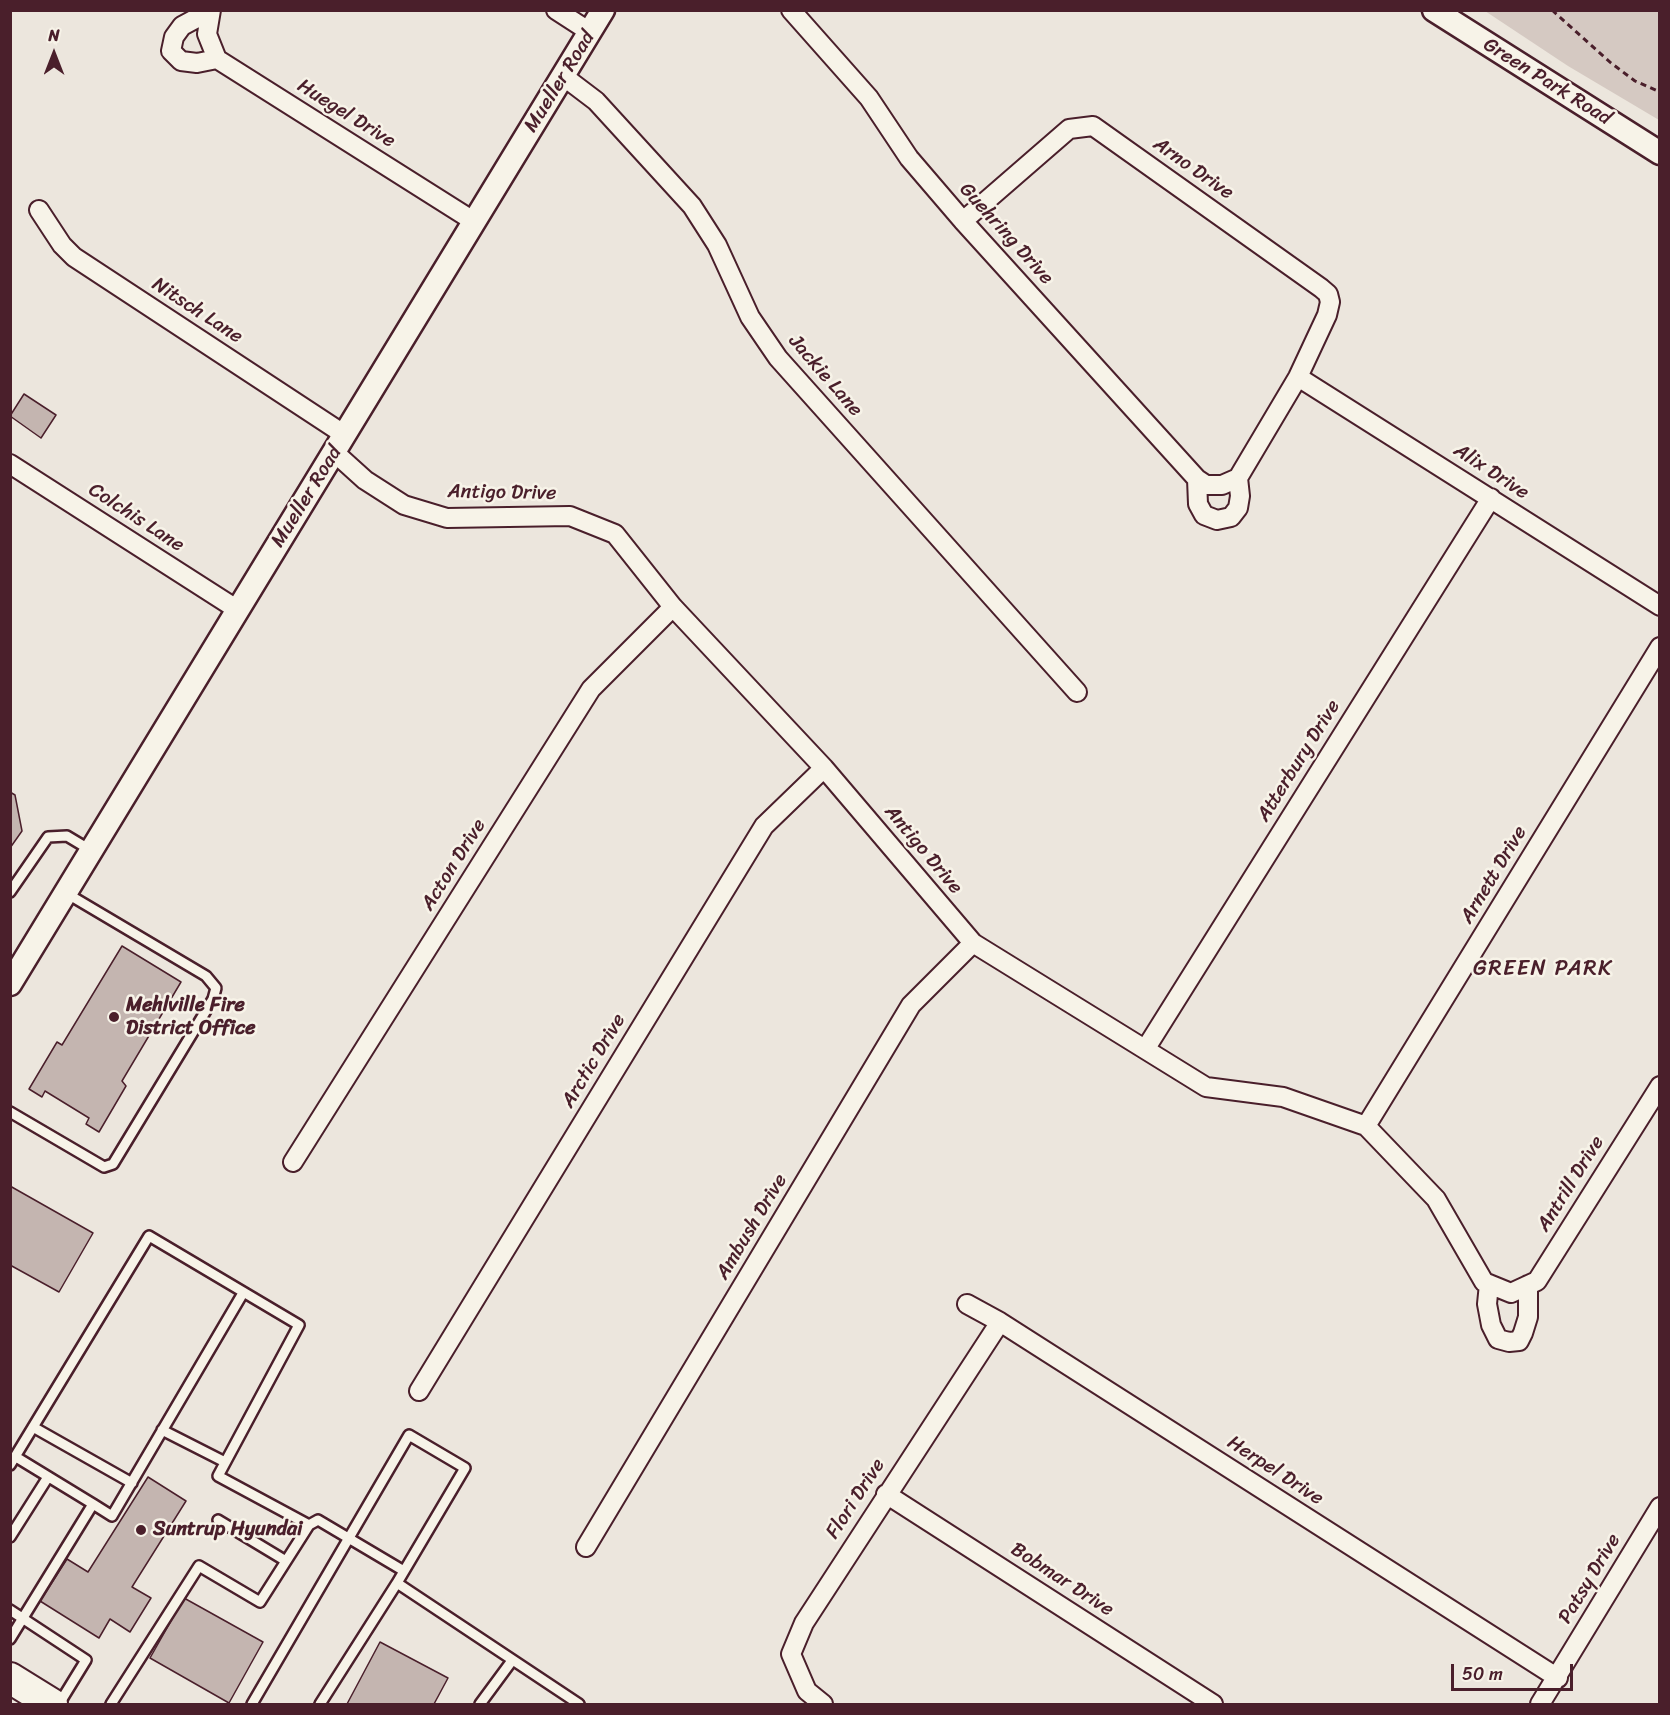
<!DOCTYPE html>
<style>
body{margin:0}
#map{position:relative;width:1670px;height:1715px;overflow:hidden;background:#ece6dd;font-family:Sriracha,sans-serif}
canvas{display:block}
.frame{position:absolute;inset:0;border:12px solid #4a1f2b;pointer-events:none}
.north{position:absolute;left:24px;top:24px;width:60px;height:60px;-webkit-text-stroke:4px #f7f3e8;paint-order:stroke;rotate:0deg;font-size:16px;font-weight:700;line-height:24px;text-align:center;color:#4a1f2b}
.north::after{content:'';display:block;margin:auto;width:21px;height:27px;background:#4a1f2b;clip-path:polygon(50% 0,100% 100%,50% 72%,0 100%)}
.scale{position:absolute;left:1451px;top:1664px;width:122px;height:27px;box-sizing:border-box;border:3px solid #4a1f2b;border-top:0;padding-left:8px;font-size:18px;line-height:21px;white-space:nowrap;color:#4a1f2b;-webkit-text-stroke:4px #f7f3e8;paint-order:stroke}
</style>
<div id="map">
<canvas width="1670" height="1715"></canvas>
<div class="frame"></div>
<div class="north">N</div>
<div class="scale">50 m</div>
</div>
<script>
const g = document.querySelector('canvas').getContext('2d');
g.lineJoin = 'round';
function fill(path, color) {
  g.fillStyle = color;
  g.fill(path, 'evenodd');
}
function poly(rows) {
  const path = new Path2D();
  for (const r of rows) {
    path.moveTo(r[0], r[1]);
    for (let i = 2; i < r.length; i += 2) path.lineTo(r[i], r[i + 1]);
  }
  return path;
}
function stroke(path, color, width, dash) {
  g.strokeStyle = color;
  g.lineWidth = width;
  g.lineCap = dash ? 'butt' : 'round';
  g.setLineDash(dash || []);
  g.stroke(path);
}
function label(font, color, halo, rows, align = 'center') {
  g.font = font + ' Sriracha,sans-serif';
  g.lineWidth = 5;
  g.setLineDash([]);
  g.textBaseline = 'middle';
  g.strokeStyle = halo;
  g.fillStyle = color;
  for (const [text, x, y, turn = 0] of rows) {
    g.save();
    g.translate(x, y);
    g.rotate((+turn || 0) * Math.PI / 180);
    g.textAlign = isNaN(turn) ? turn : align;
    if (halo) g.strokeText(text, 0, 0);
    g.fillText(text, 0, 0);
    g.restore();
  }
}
fill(poly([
 [1485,11,1659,11,1659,120,1568,66]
]), '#d5c9c2');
const building = poly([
 [24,394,56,415,41,438,10,416,24,394],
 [10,792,15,795,22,831,10,848,10,792],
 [122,946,181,982,122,1081,126,1086,99,1132,86,1124,89,1118,45,1091,42,1097,29,1089,57,1042,62,1045,122,946],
 [10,1186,93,1233,59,1292,10,1265,10,1186],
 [148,1477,186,1501,132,1587,151,1598,130,1632,110,1619,99,1638,40,1601,67,1559,88,1572,148,1477],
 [184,1598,263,1642,229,1703,150,1658,184,1598],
 [380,1642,448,1678,434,1704,347,1704,380,1642]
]);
fill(building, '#c4b5b0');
stroke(building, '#4a1f2b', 1.5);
const service = poly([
 [10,892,48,837,67,836,92,851],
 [10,1112,104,1167,113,1164,213,999,216,988,206,976,66,893],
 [33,1427,132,1483],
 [162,1430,225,1462],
 [10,1465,149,1236,299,1325,218,1476,309,1525,318,1520,404,1571],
 [93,1504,112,1516,243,1293],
 [218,1520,286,1561],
 [10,1537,48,1477],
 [10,1610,86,1660,59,1704],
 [10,1639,93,1504,16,1457],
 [111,1704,199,1566,260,1602,309,1525],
 [252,1704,409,1435,465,1468,397,1583],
 [320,1704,397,1583,579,1704],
 [480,1704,511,1662]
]);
const minor = poly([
 [211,10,207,34,217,59,475,222],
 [556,10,590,32],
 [791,10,869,98,909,158,963,221,1197,479,1206,485,1222,485,1238,478,1298,377,1327,315,1330,302,1328,294,1321,288,1093,126,1069,129,963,221],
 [210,16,195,19,182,26,174,37,171,51,181,61,197,63,217,59],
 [563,76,596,101,692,206,717,245,750,317,778,358,1077,692],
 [39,210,62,245,74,257,345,435],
 [1298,377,1660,606],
 [334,452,365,480,404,505,447,518,570,516,615,534,673,607,824,768,973,943,1206,1087,1283,1097,1366,1126,1436,1199,1484,1282,1511,1293,1537,1281,1660,1086],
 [10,464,238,610],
 [1197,479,1198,504,1204,515,1217,520,1231,517,1238,508,1240,496,1238,478],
 [1146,1048,1491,498],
 [1366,1126,1660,647],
 [293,1162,591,689,673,607],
 [1489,1284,1487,1304,1491,1325,1498,1339,1509,1342,1519,1341,1523,1333,1528,1317,1528,1285],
 [967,1304,1000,1322,1558,1678],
 [419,1391,764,826,824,768],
 [886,1494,1213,1704],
 [586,1547,911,1005,973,943],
 [823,1704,807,1691,791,1654,804,1623,1000,1322],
 [1540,1704,1660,1507]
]);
const tertiary = poly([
 [1434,10,1660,153],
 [10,984,603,10]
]);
const primary = poly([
 [10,1678,52,1704]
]);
stroke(service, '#4a1f2b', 14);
stroke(minor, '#4a1f2b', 22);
stroke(tertiary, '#4a1f2b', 27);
stroke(primary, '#4a1f2b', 34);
stroke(poly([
 [1552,10,1611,63,1635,81,1660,92]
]), '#4a1f2b', 3, [6, 4.5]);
stroke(service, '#f7f3e8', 9);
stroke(minor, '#f7f3e8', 18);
stroke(tertiary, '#f7f3e8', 22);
stroke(primary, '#f7f3e8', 30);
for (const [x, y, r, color] of [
 [114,1017,6,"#4a1f2b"],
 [141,1530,6,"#4a1f2b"]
]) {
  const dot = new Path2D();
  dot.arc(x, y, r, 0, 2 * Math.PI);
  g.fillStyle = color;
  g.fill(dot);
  stroke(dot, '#f7f3e8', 2);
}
label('20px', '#4a1f2b', '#f7f3e8', [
 ["Mueller Road",560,82,-58],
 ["Green Park Road",1547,82,32],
 ["Huegel Drive",346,114,32],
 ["Arno Drive",1193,169,35],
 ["Guehring Drive",1006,234,48],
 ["Nitsch Lane",197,311,33],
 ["Jackie Lane",825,376,49],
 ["Alix Drive",1491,472,33],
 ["Antigo Drive",502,493,1],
 ["Mueller Road",307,497,-58],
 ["Colchis Lane",136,518,33],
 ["Atterbury Drive",1299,761,-58],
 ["Antigo Drive",923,850,50],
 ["Acton Drive",454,865,-58],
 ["Arnett Drive",1494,875,-59],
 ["Arctic Drive",594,1061,-59],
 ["Antrill Drive",1571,1184,-58],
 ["Ambush Drive",752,1227,-59],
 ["Herpel Drive",1275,1471,33],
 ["Flori Drive",856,1499,-57],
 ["Patsy Drive",1590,1579,-59],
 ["Bobmar Drive",1062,1580,33]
]);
label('bold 20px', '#4a1f2b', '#f7f3e8', [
 ["Mehlville Fire",126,1006],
 ["District Office",126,1029],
 ["Suntrup Hyundai",153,1530]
], 'left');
g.letterSpacing = '1.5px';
label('22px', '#4a1f2b', '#f7f3e8', [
 ["GREEN PARK",1543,969]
]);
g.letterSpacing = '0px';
</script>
